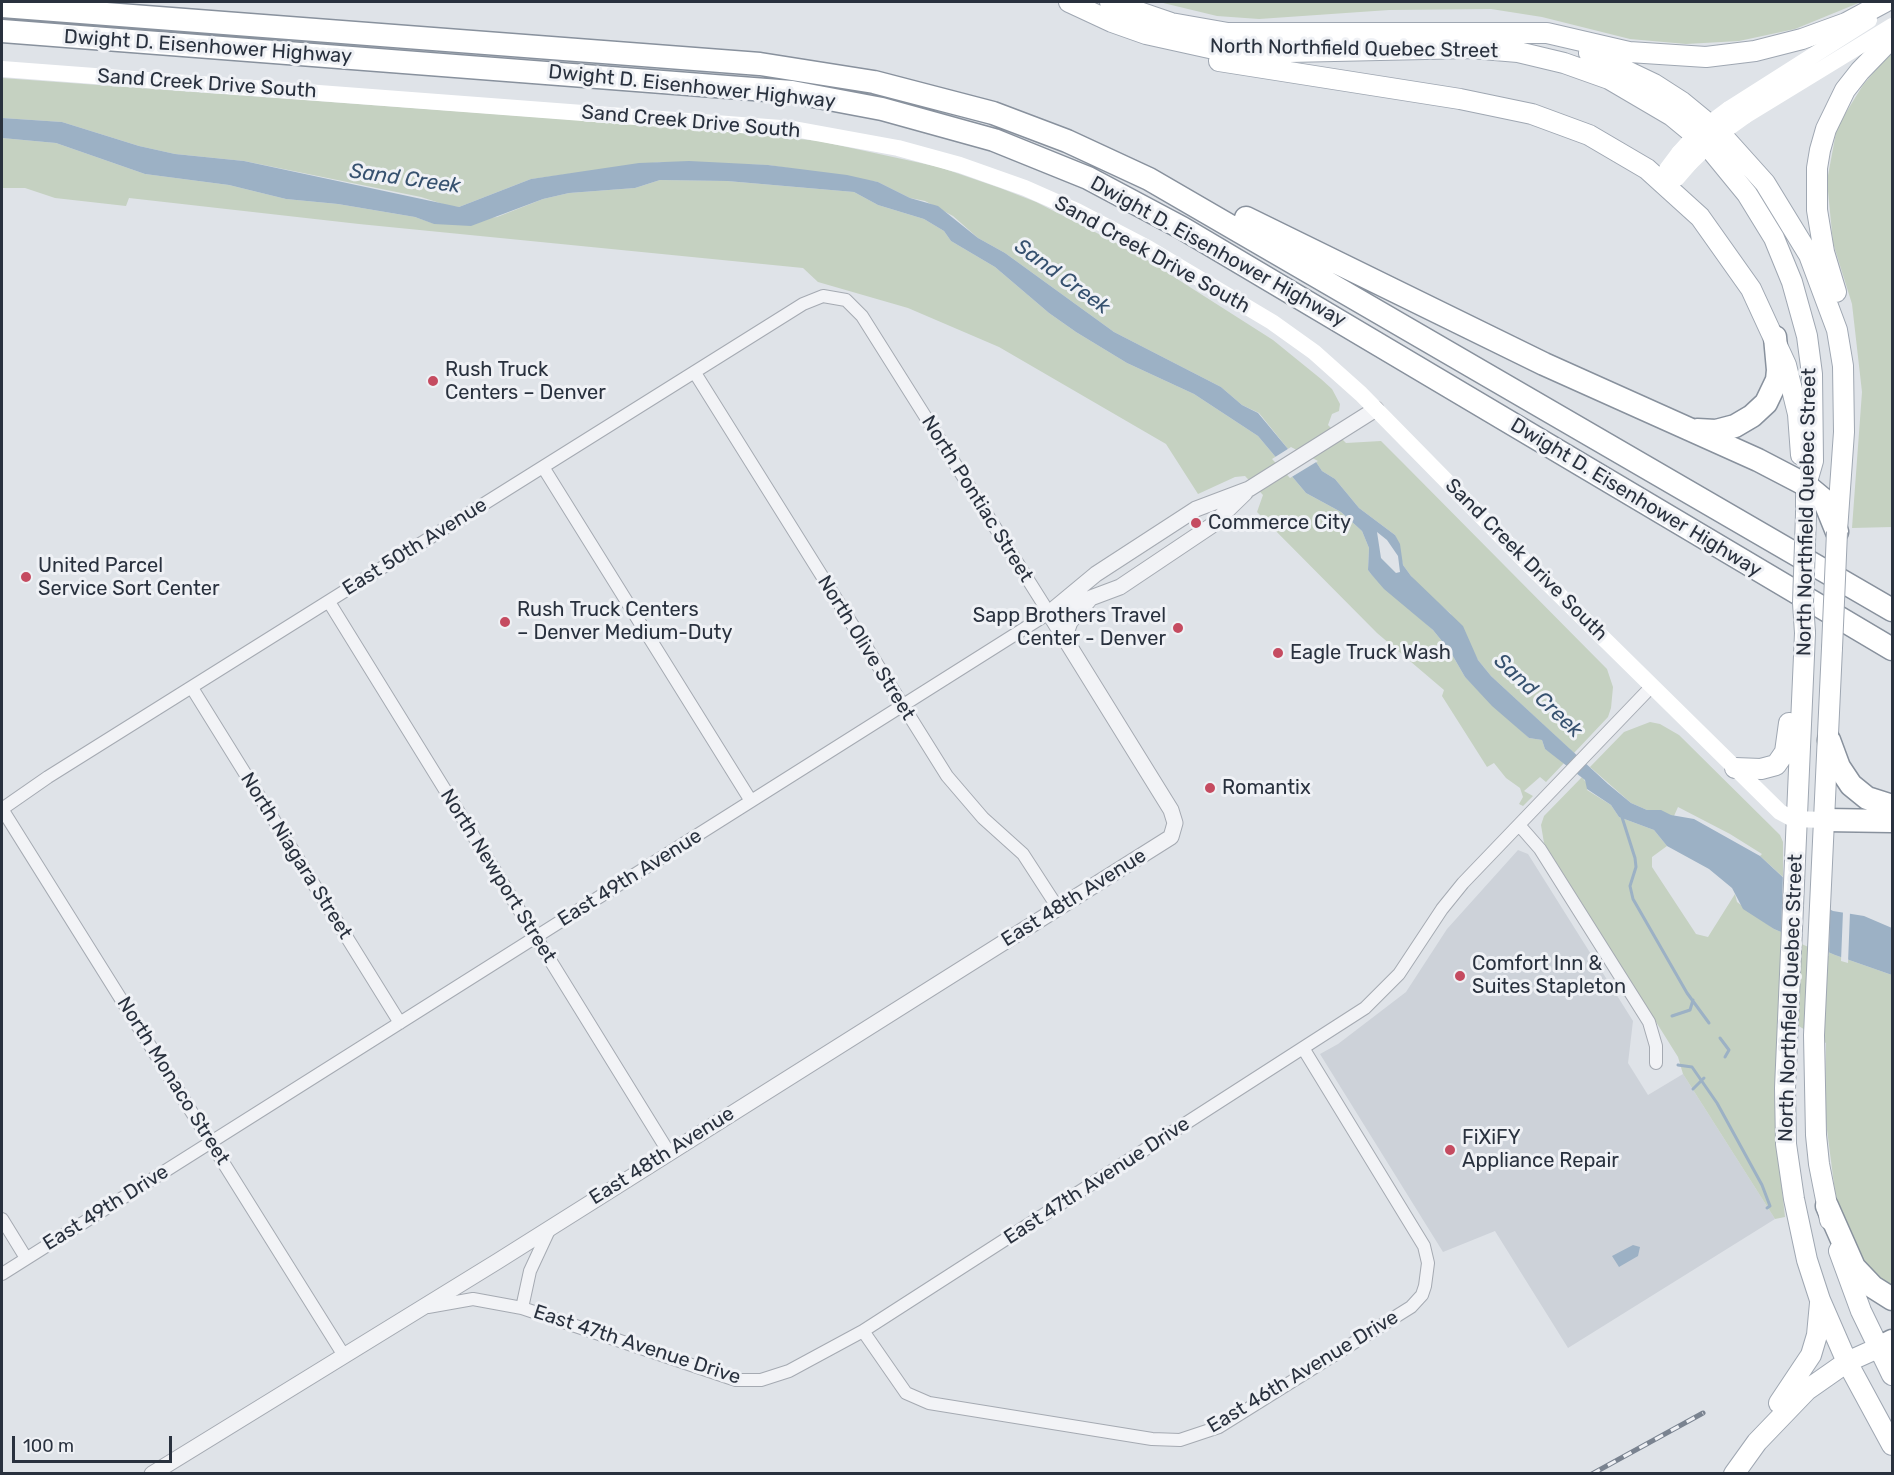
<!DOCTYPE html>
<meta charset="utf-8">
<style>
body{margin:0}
#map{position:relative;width:1894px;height:1475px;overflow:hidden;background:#dfe3e8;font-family:Rubik,sans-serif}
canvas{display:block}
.frame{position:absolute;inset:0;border:3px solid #29313e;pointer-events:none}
.scale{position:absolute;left:12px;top:1436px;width:160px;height:27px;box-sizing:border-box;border:3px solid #29313e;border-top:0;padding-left:8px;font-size:18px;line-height:21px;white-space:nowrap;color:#29313e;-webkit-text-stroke:4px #eff1f5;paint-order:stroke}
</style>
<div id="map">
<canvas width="1894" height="1475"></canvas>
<div class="frame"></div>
<div class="scale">100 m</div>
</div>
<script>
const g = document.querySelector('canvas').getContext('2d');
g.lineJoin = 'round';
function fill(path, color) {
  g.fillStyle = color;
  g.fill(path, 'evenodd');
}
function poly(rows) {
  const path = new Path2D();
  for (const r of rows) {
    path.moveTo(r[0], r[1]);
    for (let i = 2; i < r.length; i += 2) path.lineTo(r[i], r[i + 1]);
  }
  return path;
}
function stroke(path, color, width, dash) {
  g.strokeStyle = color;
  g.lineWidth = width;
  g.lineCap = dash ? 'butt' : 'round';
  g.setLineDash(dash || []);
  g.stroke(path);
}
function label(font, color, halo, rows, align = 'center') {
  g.font = font + ' Rubik,sans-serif';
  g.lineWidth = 6;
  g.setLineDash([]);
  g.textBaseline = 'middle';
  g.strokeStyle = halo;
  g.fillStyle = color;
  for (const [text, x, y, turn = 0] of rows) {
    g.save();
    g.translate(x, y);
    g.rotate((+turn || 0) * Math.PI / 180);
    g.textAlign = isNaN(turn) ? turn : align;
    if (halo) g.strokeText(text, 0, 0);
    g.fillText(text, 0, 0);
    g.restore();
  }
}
fill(poly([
 [1518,850,1528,854,1633,1021,1628,1063,1648,1095,1683,1074,1775,1219,1568,1348,1495,1231,1443,1252,1320,1054,1338,1044,1406,992,1447,929]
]), '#cdd2d9');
fill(poly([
 [1159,2,1861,2,1795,29,1739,41,1686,44,1630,39,1542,17,1491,9,1389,10,1259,19,1217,16],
 [1892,51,1892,527,1852,528,1862,392,1852,304,1833,243,1827,181,1837,127,1863,85],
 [2,78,700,129,819,141,939,167,1000,188,1036,202,1138,254,1273,340,1321,379,1332,389,1340,404,1339,411,1332,414,1328,425,1346,443,1381,441,1403,463,1607,669,1613,687,1611,708,1608,717,1574,753,1491,676,1478,660,1450,613,1423,591,1411,576,1403,565,1395,535,1359,508,1335,479,1322,471,1316,462,1288,449,1259,413,1242,405,1221,387,1114,332,1005,253,978,238,953,216,925,201,910,198,878,182,768,165,660,162,531,179,459,207,449,206,421,197,244,161,175,154,139,146,62,122,2,118],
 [2,138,56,143,145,174,229,185,286,199,338,204,415,217,435,224,497,217,543,199,569,193,635,188,660,180,727,181,854,192,878,205,924,219,944,231,951,241,995,267,1049,313,1076,332,1127,363,1194,394,1258,436,1306,493,1341,512,1362,531,1369,548,1368,570,1371,574,1433,630,1450,651,1465,677,1529,738,1542,740,1545,749,1565,762,1546,782,1540,777,1524,791,1533,796,1523,806,1519,804,1523,797,1520,788,1506,778,1494,763,1487,767,1442,696,1444,690,1377,633,1257,512,1263,495,1245,476,1235,477,1198,494,1166,444,999,347,908,308,818,282,803,268,359,224,129,198,126,206,55,198,25,188,2,188],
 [1650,722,1660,724,1679,735,1780,835,1783,842,1783,877,1760,856,1762,854,1730,834,1678,807,1674,816,1647,810,1631,803,1590,767,1624,732],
 [1582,777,1588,785,1587,790,1611,805,1619,817,1654,830,1667,846,1652,857,1652,867,1696,934,1708,937,1735,894,1737,902,1774,929,1835,955,1892,975,1892,1291,1865,1270,1836,1200,1825,1114,1826,1043,1778,1013,1776,1134,1785,1217,1775,1219,1683,1074,1678,1057,1544,843,1541,825,1544,816]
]), '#c5d1c1');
fill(poly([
 [2,118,62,122,139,146,175,154,244,161,459,207,531,179,639,163,689,161,768,165,847,175,878,182,910,198,938,206,978,238,1005,253,1114,332,1221,387,1242,405,1258,413,1288,449,1316,462,1322,471,1335,479,1359,508,1395,535,1400,544,1403,565,1411,576,1463,626,1478,660,1491,676,1608,784,1631,803,1647,810,1661,810,1671,815,1694,819,1760,856,1802,895,1833,911,1864,916,1892,928,1892,975,1835,955,1774,929,1743,909,1732,888,1709,869,1667,846,1654,830,1619,817,1611,805,1587,789,1585,780,1545,749,1542,740,1529,738,1492,706,1465,677,1450,651,1433,630,1384,589,1371,574,1368,570,1369,548,1362,531,1341,512,1306,493,1258,436,1194,394,1127,363,1076,332,1049,313,995,267,951,241,944,231,924,219,878,205,854,192,727,181,660,180,635,188,569,193,543,199,471,226,434,224,415,217,338,204,286,199,229,185,145,174,56,143,2,138],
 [1377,532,1387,540,1398,556,1400,572,1396,573,1381,558],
 [1633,1245,1640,1247,1638,1256,1619,1267,1612,1256]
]), '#9cb1c5');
fill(poly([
 [1291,447,1318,461,1290,478,1272,459],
 [1783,873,1804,892,1830,906,1829,956,1781,935],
 [1843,911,1850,912,1848,963,1841,961]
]), '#dfe3e8');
stroke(poly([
 [1621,814,1635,858,1636,867,1630,886,1633,899,1687,993,1709,1023],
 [1672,1016,1690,1010,1693,1000],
 [1720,1038,1729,1050,1725,1057],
 [1678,1065,1692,1067,1717,1103,1762,1185,1770,1206,1767,1208],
 [1693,1089,1704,1078]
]), '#9cb1c5', 3);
const minor = poly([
 [695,373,947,776,983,818,1023,854,1058,908],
 [543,467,751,801],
 [329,602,668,1151],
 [192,688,400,1023],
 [2,809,48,777,803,304,823,296,846,300,862,316,1049,613,2,1274],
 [2,809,343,1354],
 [1519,825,1540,849,1649,1022,1656,1046,1656,1063],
 [2,1219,26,1258],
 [428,1307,473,1299,522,1308,736,1380,761,1380,789,1371,863,1331,1365,1008,1399,974,1442,909,1463,883,1652,686],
 [522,1308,530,1271,550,1228],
 [863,1331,906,1393,929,1403,1152,1439,1180,1440,1219,1427,1411,1307,1422,1295,1425,1286,1428,1263,1424,1246,1303,1048]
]);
const tertiary = poly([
 [1056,611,1120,587,1211,526,1245,493],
 [1049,613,1096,574,1196,509,1249,489,1376,409],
 [1068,643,1066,633,1070,622,1089,600],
 [152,1474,498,1261,1171,837,1175,823,1171,810,1049,613]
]);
const primary = poly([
 [1069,2,1112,22,1146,34,1214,49,1289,52,1471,48,1518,52,1564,63,1609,79,1672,116,1706,144,1747,194,1774,238,1792,282,1807,336,1812,374,1813,461,1806,485,1806,514],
 [1110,2,1171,23,1228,33,1547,33,1629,52,1706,57,1755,51,1802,39,1846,23,1885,2],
 [1589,53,1654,84,1682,102,1721,134,1765,183,1809,255,1837,330,1843,366,1844,432,1837,531],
 [1219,61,1460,99,1532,114,1589,135,1647,169,1700,217,1751,289,1786,365,1798,414,1801,455],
 [1836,292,1824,252,1817,210,1817,168,1820,150,1826,129,1845,90,1860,71,1892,38],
 [1805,633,1785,1088,1786,1144,1794,1199,1807,1260,1820,1300,1847,1362,1892,1445],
 [1735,768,1761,769,1776,765,1785,752,1789,723],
 [1830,1220,1819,1164,1816,1135,1814,1035,1832,648],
 [1839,1251,1861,1311,1892,1375],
 [1779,1403,1811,1355,1817,1335,1820,1303],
 [1734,1474,1757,1442,1807,1390,1847,1362,1878,1348]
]);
const motorway = poly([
 [2,6,760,64,874,82,993,113,1067,141,1149,179,1892,610],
 [2,31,792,92,882,109,994,140,1088,178,1182,228,1892,649],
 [1246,218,1544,364,1758,460,1806,485,1824,500,1837,532],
 [1697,430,1716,431,1735,426,1752,416,1766,403,1777,380,1778,370,1775,337],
 [1829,740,1839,767,1851,785,1867,798,1892,806],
 [1824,820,1892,821],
 [1827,1206,1854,1267,1873,1287,1892,1299],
 [1878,1348,1892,1341]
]);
stroke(minor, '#a5aab2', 14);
stroke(tertiary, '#a5aab2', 17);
stroke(primary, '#9fa7b2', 22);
stroke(motorway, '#88919d', 25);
stroke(minor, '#f2f3f6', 12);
stroke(tertiary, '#f2f3f6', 15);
stroke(poly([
 [2,69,794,129,898,148,960,165,1025,188,1077,211,1148,248,1272,322,1314,352,1361,394,1527,563,1780,812,1793,819,1824,820],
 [1729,109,1869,20],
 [1745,116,1892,26],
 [1679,153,1667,169,1665,183,1677,178,1690,163]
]), '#fff', 16);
stroke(primary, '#fff', 20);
stroke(motorway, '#fff', 22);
const rail = poly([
 [1592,1474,1703,1413]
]);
stroke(rail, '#7a8390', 5);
stroke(rail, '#eff1f5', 3, [9]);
const primaryBridge = poly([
 [1805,633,1803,603,1806,514],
 [1832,648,1837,532]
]);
stroke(primaryBridge, '#9fa7b2', 22, []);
stroke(poly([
 [1679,153,1697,133,1729,109],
 [1690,163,1720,134,1745,116]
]), '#fff', 16);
stroke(primaryBridge, '#fff', 20);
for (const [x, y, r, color] of [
 [433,381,6,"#c54b60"],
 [1196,523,6,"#c54b60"],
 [26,577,6,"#c54b60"],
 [505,622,6,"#c54b60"],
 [1178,628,6,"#c54b60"],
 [1278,653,6,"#c54b60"],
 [1210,788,6,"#c54b60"],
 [1460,976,6,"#c54b60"],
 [1450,1150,6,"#c54b60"]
]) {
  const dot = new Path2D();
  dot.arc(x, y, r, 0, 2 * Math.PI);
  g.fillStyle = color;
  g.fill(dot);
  stroke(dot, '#eff1f5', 2);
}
label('20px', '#29313e', '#eff1f5', [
 ["Dwight D. Eisenhower Highway",208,47,4],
 ["North Northfield Quebec Street",1354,49,1],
 ["Sand Creek Drive South",207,84,4],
 ["Dwight D. Eisenhower Highway",692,87,6],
 ["Sand Creek Drive South",691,122,5],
 ["Dwight D. Eisenhower Highway",1218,252,29],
 ["Sand Creek Drive South",1152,255,29],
 ["Dwight D. Eisenhower Highway",1636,498,31],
 ["North Pontiac Street",977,499,58],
 ["North Northfield Quebec Street",1807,512,-89],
 ["East 50th Avenue",415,547,-32],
 ["Sand Creek Drive South",1526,560,45],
 ["North Olive Street",866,648,58],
 ["North Niagara Street",296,856,58],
 ["North Newport Street",498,876,58],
 ["East 49th Avenue",630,878,-32],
 ["East 48th Avenue",1074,898,-32],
 ["North Northfield Quebec Street",1791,998,-88],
 ["North Monaco Street",173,1081,58],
 ["East 48th Avenue",662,1156,-32],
 ["East 47th Avenue Drive",1097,1181,-33],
 ["East 49th Drive",106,1208,-32],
 ["East 47th Avenue Drive",637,1345,18],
 ["East 46th Avenue Drive",1303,1372,-31]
]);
label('20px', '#29313e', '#eff1f5', [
 ["Rush Truck",445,370],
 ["Centers – Denver",445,393],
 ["Commerce City",1208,523],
 ["United Parcel",38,566],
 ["Service Sort Center",38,589],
 ["Rush Truck Centers",517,610],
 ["– Denver Medium-Duty",517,633],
 ["Sapp Brothers Travel",1166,616,"right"],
 ["Center - Denver",1166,639,"right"],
 ["Eagle Truck Wash",1290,653],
 ["Romantix",1222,788],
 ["Comfort Inn &",1472,964],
 ["Suites Stapleton",1472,987],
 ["FiXiFY",1462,1138],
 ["Appliance Repair",1462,1161]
], 'left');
label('italic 21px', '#36516f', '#eff1f5', [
 ["Sand Creek",405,179,8],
 ["Sand Creek",1062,277,36],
 ["Sand Creek",1538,696,43]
]);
</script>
